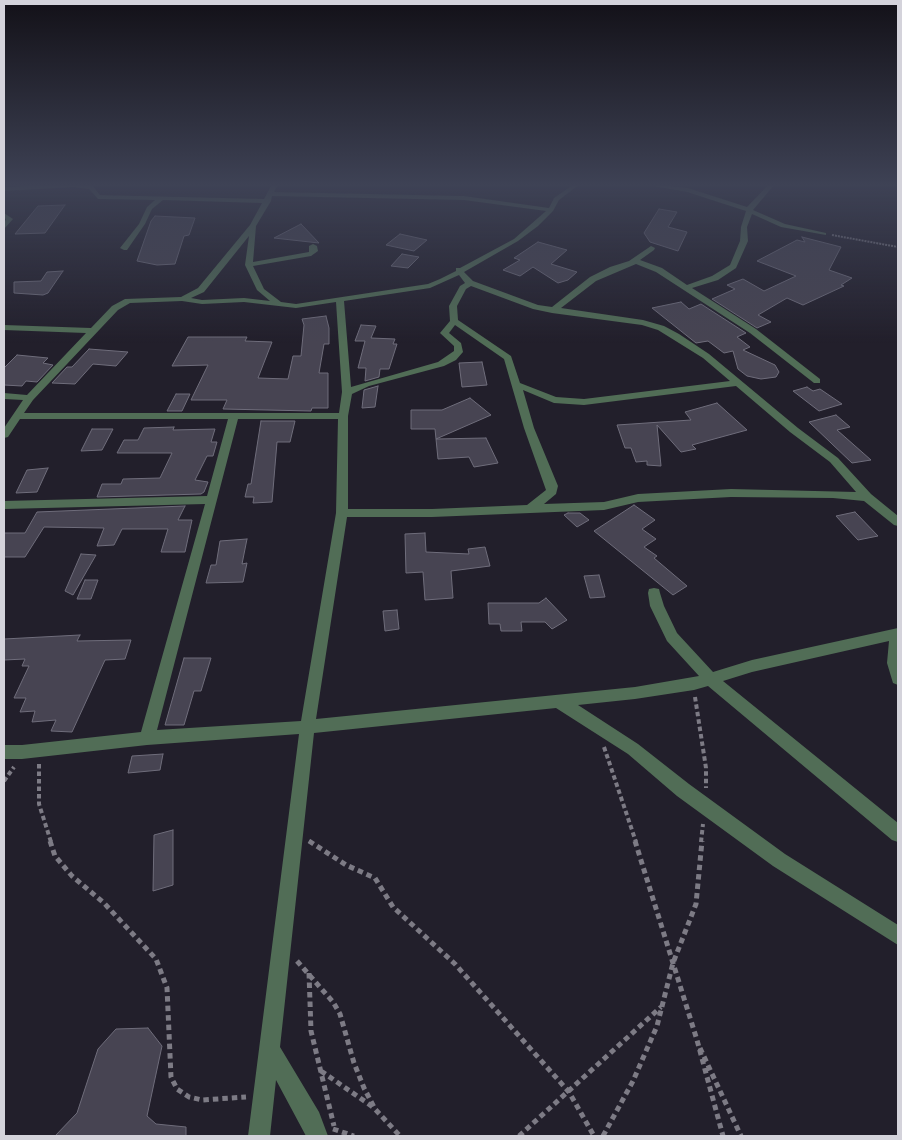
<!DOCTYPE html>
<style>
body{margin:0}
#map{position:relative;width:902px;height:1140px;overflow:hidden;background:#221f2b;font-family:"Fira Sans",sans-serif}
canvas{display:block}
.frame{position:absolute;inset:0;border:5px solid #d4d3db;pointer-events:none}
</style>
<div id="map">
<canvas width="902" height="1140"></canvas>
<div class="frame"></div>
</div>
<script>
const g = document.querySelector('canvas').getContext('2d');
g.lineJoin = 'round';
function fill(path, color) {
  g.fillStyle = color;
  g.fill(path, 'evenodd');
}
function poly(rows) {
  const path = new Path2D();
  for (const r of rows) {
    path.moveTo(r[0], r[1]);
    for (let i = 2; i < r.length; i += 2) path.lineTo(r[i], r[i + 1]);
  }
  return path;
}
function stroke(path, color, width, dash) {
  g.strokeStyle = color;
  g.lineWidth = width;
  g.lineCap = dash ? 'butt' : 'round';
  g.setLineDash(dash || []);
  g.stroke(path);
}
const building = poly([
 [65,205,45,233,15,234,38,206,65,205],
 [659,209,677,212,668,227,687,232,678,251,650,242,644,233,659,209],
 [155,216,195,218,189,235,184,236,175,264,157,265,137,261,151,221,155,216],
 [301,224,319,243,274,238,301,224],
 [400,234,427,240,414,251,386,245,400,234],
 [802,237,841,247,829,270,852,278,841,285,844,286,803,305,787,298,758,315,771,322,757,328,712,299,735,289,727,285,743,279,764,291,796,276,757,261,797,240,805,242,802,237],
 [538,242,567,250,551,264,577,272,568,280,558,283,533,267,520,276,503,270,520,260,514,258,538,242],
 [402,254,419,257,408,268,391,266,402,254],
 [63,271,48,293,43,295,14,293,14,282,41,281,47,272,63,271],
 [681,302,689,309,701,304,746,333,737,337,750,347,743,350,775,365,779,372,776,377,761,379,747,376,738,369,733,351,724,353,708,341,696,343,652,308,681,302],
 [326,316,329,328,329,344,324,344,319,373,328,373,328,408,312,408,311,411,223,409,227,400,191,400,208,365,172,366,188,337,247,337,245,341,272,342,258,378,288,379,293,356,301,356,304,325,302,319,326,316],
 [361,325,376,326,371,338,395,339,393,344,397,344,389,369,380,369,379,377,365,381,366,368,358,368,365,341,355,341,361,325],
 [89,349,128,352,116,366,93,364,75,384,52,383,67,367,72,367,89,349],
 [17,355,48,358,43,363,53,365,37,382,26,381,22,386,4,385,4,368,17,355],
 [482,362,487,385,462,387,459,363,482,362],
 [378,386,375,407,362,408,364,390,378,386],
 [807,387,813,391,820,389,842,404,819,411,793,391,807,387],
 [176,394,190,394,182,411,167,411,176,394],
 [470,398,491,415,436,439,435,429,411,429,411,410,442,410,470,398],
 [717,403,747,430,692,445,696,449,681,452,657,425,661,466,647,465,647,461,636,462,631,448,625,448,617,425,691,420,685,412,717,403],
 [836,415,850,427,837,430,871,460,852,463,809,422,836,415],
 [261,421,295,421,290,442,277,442,272,502,253,503,254,497,245,497,248,484,251,484,261,421],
 [174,427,173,430,215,429,211,442,217,442,213,456,207,456,195,480,208,482,204,492,201,494,97,497,102,484,121,484,123,479,160,478,172,453,117,453,124,440,138,440,144,428,174,427],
 [92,429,113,429,102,450,81,451,92,429],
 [486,438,498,463,474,467,469,457,438,459,436,439,486,438],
 [48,468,37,492,16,493,27,470,48,468],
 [634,505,655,520,642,529,656,539,644,547,657,556,654,558,687,586,673,595,594,531,634,505],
 [185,506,178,520,192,520,185,552,161,552,168,529,122,529,114,545,97,546,104,528,44,527,25,557,4,557,4,533,25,533,37,512,185,506],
 [855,512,878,536,858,540,836,516,855,512],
 [568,513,580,513,589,520,577,527,564,515,568,513],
 [425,533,426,552,469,554,468,549,485,547,490,566,451,571,453,598,425,600,423,572,406,573,405,534,425,533],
 [247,539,242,564,247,563,243,582,206,583,211,565,216,565,220,541,247,539],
 [81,554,96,555,73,595,65,591,81,554],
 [599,575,605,597,590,598,584,576,599,575],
 [85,580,98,580,91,599,77,599,85,580],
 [546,598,567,620,552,629,545,622,521,622,522,631,501,631,500,624,489,624,488,603,539,603,546,598],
 [397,610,399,629,385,631,383,611,397,610],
 [80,635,77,641,131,640,125,659,105,660,72,732,51,731,56,720,32,722,35,711,20,712,26,698,14,698,29,666,22,666,25,659,4,660,4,639,80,635],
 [184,658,211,658,201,691,194,691,184,725,165,725,184,658],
 [163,754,160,770,128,773,132,756,163,754],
 [173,830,173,885,153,891,154,835,173,830],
 [148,1028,162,1046,147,1116,156,1124,186,1127,186,1136,55,1136,77,1113,98,1049,116,1029,148,1028]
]);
fill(building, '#474452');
stroke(building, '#6f6d7b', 1);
stroke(poly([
 [832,235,898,247]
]), '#7d7b85', 2, [2, 1]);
stroke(poly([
 [695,697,706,768,706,788],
 [604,747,636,842],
 [39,764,39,804,51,842],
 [4,781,14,767],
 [309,841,311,842],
 [701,842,703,824]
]), '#7d7b85', 4, [4.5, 3]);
stroke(poly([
 [50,841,55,856,72,876,104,903,156,959,167,988,171,1077,177,1089,189,1097,202,1100,246,1097],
 [309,841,346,865,375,878,393,907,455,964,569,1092,594,1136],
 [635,841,697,1040,723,1136],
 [297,961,333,1002,340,1014,354,1063,364,1088,375,1109,400,1136],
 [309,973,311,1031,334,1126],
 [700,1048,741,1136],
 [321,1071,373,1107],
 [333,1129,354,1136],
 [519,1136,661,1007],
 [603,1136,633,1081,657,1026,673,963,696,904,702,841]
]), '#7d7b85', 5, [5.5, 4]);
fill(poly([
 [77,184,93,186,100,195,264,199,272,184,278,184,274,192,464,196,549,208,554,198,574,184,580,184,559,200,553,211,538,226,518,241,464,272,473,281,538,305,552,307,590,277,610,267,629,261,651,246,655,248,654,250,640,260,662,268,687,285,712,276,730,265,740,241,741,227,746,211,687,192,653,186,650,184,688,188,747,207,769,184,775,184,753,210,785,224,826,233,826,235,781,227,752,214,747,227,748,241,736,268,718,280,692,288,756,329,820,379,820,383,814,383,750,333,656,272,636,264,596,281,561,308,643,320,664,326,679,334,709,354,798,428,838,458,871,494,898,516,898,526,894,525,864,501,833,498,731,497,638,502,604,510,432,517,347,517,316,719,635,687,699,676,667,641,650,606,648,593,649,589,654,588,659,589,660,593,664,606,677,633,713,672,752,660,898,628,898,685,893,683,887,663,889,641,752,672,723,681,898,823,898,842,892,840,708,686,694,690,635,699,578,705,638,744,689,784,785,854,898,925,898,945,773,866,677,796,628,754,556,708,314,733,280,1047,319,1112,328,1136,306,1136,276,1080,270,1136,248,1136,299,734,147,745,22,759,4,759,4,745,22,745,141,732,205,504,4,509,4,501,207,496,228,419,20,419,8,437,4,438,4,428,23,400,4,399,4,393,27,395,86,333,4,330,4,325,91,328,112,306,125,299,181,297,198,288,250,225,262,203,163,200,152,209,145,224,127,250,124,250,120,248,139,224,147,207,155,200,98,199,89,189,73,187,4,191,4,187,77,184],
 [272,196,464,200,546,211,514,239,460,268,456,268,456,271,440,279,428,284,296,304,281,302,264,289,253,266,311,256,318,251,317,246,313,244,309,246,309,252,253,262,256,226,271,201,272,196],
 [249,236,245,265,257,290,270,301,244,298,202,300,191,298,204,292,249,236],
 [459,275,465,283,460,286,449,306,450,321,440,333,454,346,454,351,438,362,351,387,344,301,430,288,459,275],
 [471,286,533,309,552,313,642,325,658,330,703,358,730,381,584,399,556,397,520,383,511,356,458,320,457,306,466,289,471,286],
 [182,301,202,304,244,302,296,308,336,302,342,392,339,413,24,413,33,400,118,310,130,303,182,301],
 [455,325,504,359,524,428,546,490,527,505,432,509,348,509,348,416,352,394,369,386,444,366,456,360,463,352,461,343,449,333,455,325],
 [736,386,790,432,830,462,856,492,731,489,638,494,604,502,544,504,556,494,558,486,534,428,523,390,554,403,584,405,736,386],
 [238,419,338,419,336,513,301,721,157,730,238,419],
 [4,213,13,219,4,229,4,223,6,219,4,218,4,213]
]), '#516d56');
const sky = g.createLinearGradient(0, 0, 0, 343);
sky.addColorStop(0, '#131118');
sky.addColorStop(0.54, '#3e4255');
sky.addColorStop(1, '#3e425500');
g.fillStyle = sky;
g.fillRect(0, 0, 902, 343);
</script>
